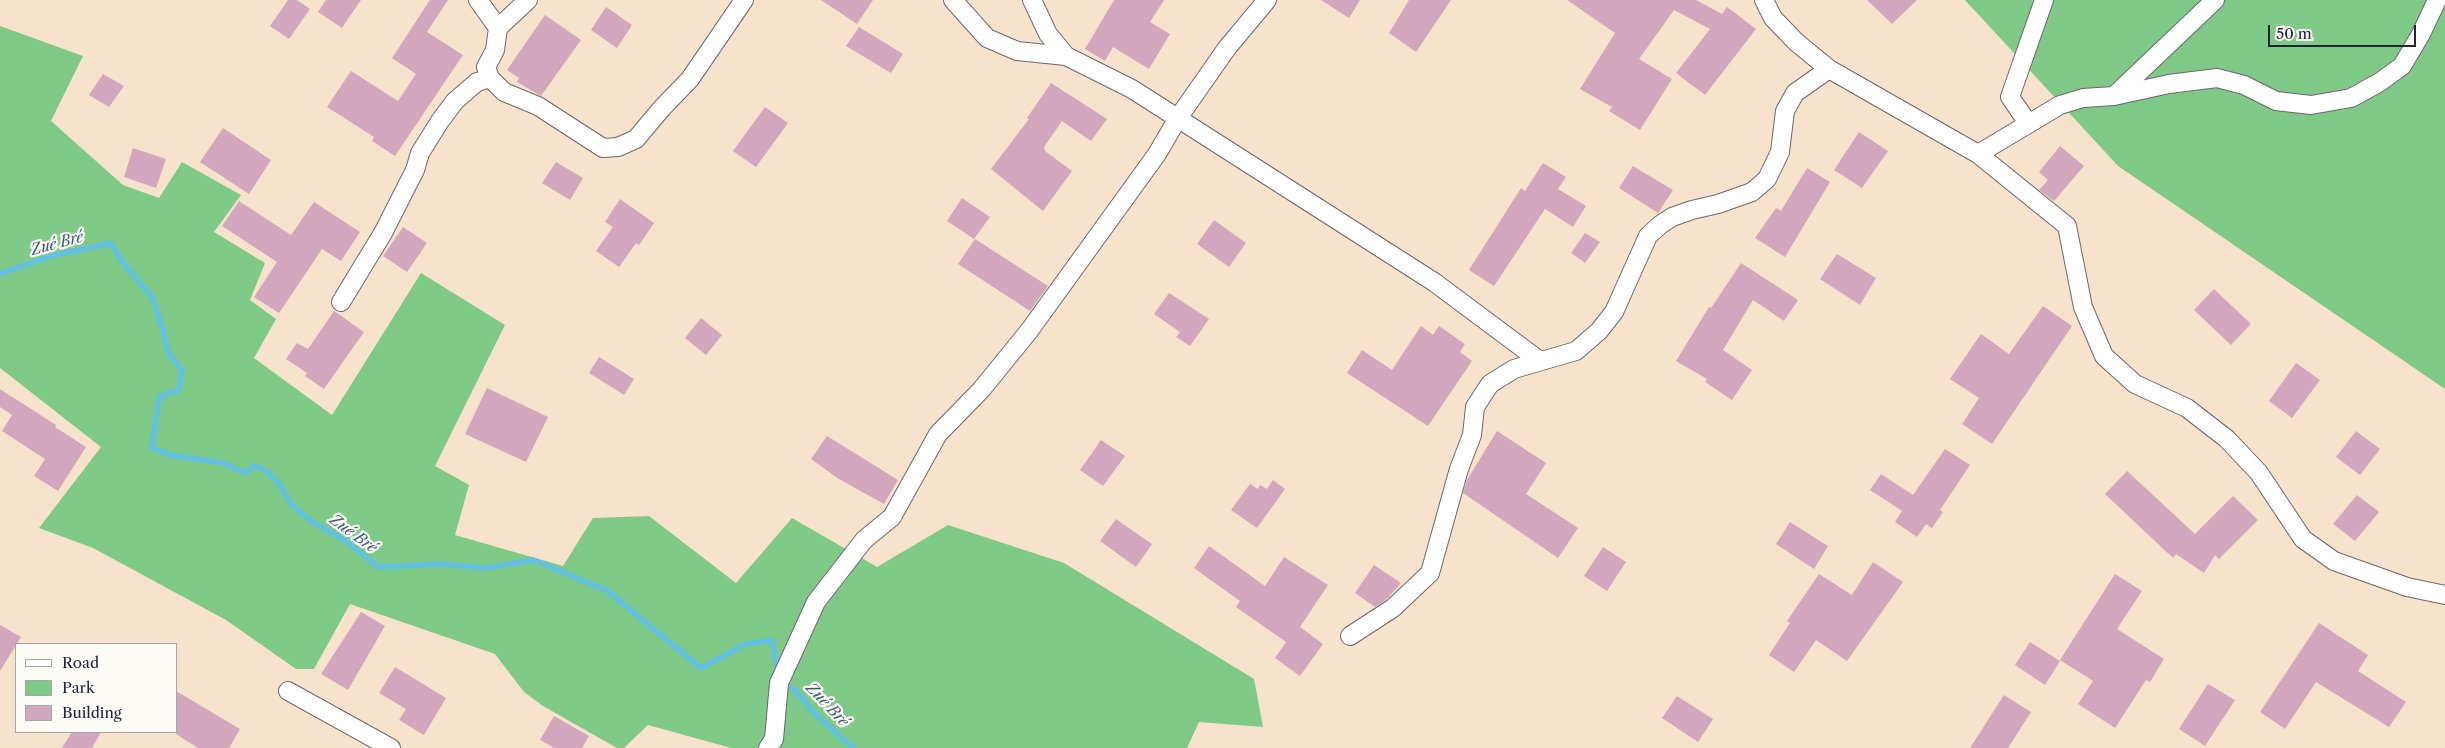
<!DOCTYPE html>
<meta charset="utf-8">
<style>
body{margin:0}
#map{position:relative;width:2445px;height:748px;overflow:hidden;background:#f7e3cc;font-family:"Libre Caslon Text",serif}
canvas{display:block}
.legend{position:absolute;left:15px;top:643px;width:162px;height:90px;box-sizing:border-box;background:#fdfcf7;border:1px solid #a5a5ac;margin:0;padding:6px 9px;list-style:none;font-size:15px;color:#22223b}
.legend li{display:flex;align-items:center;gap:10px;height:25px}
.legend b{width:25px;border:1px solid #a5a5ac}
.scale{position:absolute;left:2268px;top:25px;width:148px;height:22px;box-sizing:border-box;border:2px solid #22223b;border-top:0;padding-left:6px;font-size:15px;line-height:18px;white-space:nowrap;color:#22223b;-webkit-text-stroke:4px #fdfcf7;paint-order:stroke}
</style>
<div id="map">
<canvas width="2445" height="748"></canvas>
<ul class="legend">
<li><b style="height:6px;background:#fff"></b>Road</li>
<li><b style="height:14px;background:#80ca87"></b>Park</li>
<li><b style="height:14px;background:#d3a7be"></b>Building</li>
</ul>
<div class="scale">50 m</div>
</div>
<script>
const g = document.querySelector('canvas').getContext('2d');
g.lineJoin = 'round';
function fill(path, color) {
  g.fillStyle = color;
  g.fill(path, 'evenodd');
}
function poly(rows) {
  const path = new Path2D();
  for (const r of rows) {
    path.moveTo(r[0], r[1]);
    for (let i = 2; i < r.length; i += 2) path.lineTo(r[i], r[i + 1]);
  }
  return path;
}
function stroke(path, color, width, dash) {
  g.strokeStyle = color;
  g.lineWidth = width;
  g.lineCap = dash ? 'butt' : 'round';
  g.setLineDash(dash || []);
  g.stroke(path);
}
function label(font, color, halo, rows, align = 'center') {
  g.font = font + ' "Libre Caslon Text",serif';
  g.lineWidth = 4.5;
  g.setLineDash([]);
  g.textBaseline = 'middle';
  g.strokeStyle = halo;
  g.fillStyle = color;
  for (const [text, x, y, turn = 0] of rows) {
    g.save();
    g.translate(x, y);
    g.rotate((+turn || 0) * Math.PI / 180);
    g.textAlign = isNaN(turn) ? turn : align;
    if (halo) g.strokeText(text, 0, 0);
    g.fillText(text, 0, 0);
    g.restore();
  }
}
fill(poly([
 [1965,0,2445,0,2445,389,2118,166],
 [0,26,83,56,51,121,123,185,159,198,182,162,241,195,214,232,265,263,250,300,276,319,254,358,332,415,421,273,505,325,435,466,469,485,455,535,563,566,593,518,649,516,736,583,792,518,877,567,948,525,1064,563,1254,679,1263,727,1199,722,1187,748,731,748,648,725,624,748,617,748,543,706,524,692,495,654,350,604,314,669,296,669,226,620,93,548,39,528,101,447,0,368]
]), '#80ca87');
stroke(poly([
 [0,274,51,256,111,243,123,263,152,297,162,326,168,353,182,370,179,390,159,397,152,448,170,455,224,463,245,473,254,466,265,470,280,485,290,503,311,521,346,541,378,567,441,564,486,568,533,560,606,590,701,668,746,644,772,640,778,673],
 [781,684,794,689,816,715,853,748]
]), '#63c1e1', 5.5);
fill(poly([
 [288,0,297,0,310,9,289,39,270,26],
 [326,0,361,0,342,28,318,12],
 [430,0,448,0,427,32,463,55,395,156,372,141,374,137,327,107,351,71,398,101,416,74,392,58],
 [821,0,873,0,857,24],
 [1114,0,1164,0,1150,22,1170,34,1149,69,1113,47,1105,61,1085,49],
 [1321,0,1360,0,1349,18],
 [1409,0,1451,0,1416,52,1389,33],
 [1567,0,1696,0,1722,14,1727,7,1756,29,1705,95,1676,73,1710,29,1674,10,1639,59,1672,79,1640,130,1609,111,1612,107,1580,89,1615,33],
 [1867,0,1917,0,1892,24],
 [606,7,632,25,617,48,591,30],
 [545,15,581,40,541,96,517,82,519,78,507,70],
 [859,27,903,54,891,73,846,46],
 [103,74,124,86,109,107,89,95],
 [1051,83,1107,119,1091,141,1062,121,1044,147,1045,151,1072,171,1043,211,991,169,1029,119,1027,118],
 [765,107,788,123,756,167,733,151],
 [223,128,271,160,249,194,200,162],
 [1859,132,1888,151,1862,188,1834,170],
 [2060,146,2084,166,2054,201,2039,190,2048,180,2039,172],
 [133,148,166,159,156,188,124,177],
 [556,162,583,178,570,200,542,183],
 [1543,163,1566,177,1558,189,1586,206,1573,227,1545,209,1494,286,1469,270,1521,188,1525,191],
 [1633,166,1673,190,1658,213,1619,188],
 [1807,168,1830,182,1785,257,1755,238,1776,208,1781,211],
 [962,198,990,217,974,239,947,221],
 [620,199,654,223,639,245,636,243,619,267,596,251,613,227,605,222],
 [239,201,291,235,314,202,360,232,341,261,322,249,279,313,254,297,277,262,222,226],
 [1214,220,1246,243,1229,267,1197,244],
 [403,227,427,243,407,272,383,256],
 [1585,233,1600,242,1585,263,1571,253],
 [975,239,1048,286,1030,311,958,264],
 [1837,254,1876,278,1860,305,1820,279],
 [1741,263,1798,300,1784,321,1753,300,1723,350,1752,370,1732,400,1705,382,1707,379,1676,361,1709,307,1711,308],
 [2214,289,2251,324,2231,345,2194,310],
 [1169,293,1209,319,1190,346,1176,337,1180,332,1154,314],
 [2043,306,2072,326,1992,444,1962,424,1979,398,1950,379,1981,334,2009,354],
 [334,311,364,332,324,389,305,376,307,373,286,359,297,343,308,349],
 [701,318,722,335,706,355,685,338],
 [1421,326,1433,335,1439,326,1465,344,1460,352,1472,361,1428,426,1347,373,1362,350,1392,370],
 [599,357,634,379,624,395,589,373],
 [2296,363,2320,380,2292,418,2269,401],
 [487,388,548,417,526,462,465,434],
 [0,389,56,425,55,427,86,447,58,491,34,476,45,459,2,431,12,415,0,407],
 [1497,431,1546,463,1526,494,1578,528,1558,558,1463,493,1467,480],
 [2356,431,2380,449,2360,475,2336,457],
 [827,436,898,480,884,504,839,479,811,459],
 [1101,440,1125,456,1103,486,1080,470],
 [1945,449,1970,465,1940,510,1943,512,1932,528,1926,524,1917,537,1895,522,1902,511,1870,490,1881,474,1913,495],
 [2127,471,2195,534,2233,496,2258,520,2219,559,2215,555,2204,573,2176,554,2173,558,2105,494],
 [1273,480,1285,489,1257,528,1231,510,1250,484,1258,489,1260,485,1267,489],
 [2357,495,2379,512,2355,541,2333,524],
 [1116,519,1152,544,1136,567,1100,541],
 [1790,522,1828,546,1814,569,1776,544],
 [1209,546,1265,586,1284,557,1328,585,1300,627,1323,644,1300,676,1275,658,1286,642,1236,607,1240,601,1194,568],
 [1603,547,1626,562,1607,591,1584,576],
 [1873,562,1903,582,1847,661,1816,640,1794,672,1769,655,1790,623,1787,621,1819,574,1852,595],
 [1374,565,1401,583,1386,600,1375,607,1355,593],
 [2115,574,2142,591,2117,629,2164,659,2150,682,2146,680,2115,728,2078,704,2093,681,2060,660],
 [361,612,385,626,348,690,321,674],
 [2319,623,2368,655,2358,671,2406,702,2389,727,2316,682,2285,729,2260,712],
 [0,625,21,637,0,671],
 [2030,642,2060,661,2045,685,2015,665],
 [395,667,446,698,424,735,399,720,406,709,379,693],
 [2208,684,2235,700,2205,746,2179,729],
 [176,691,240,729,229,748,198,748,176,734],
 [2004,695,2031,712,2008,748,1970,748],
 [1677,696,1713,719,1698,742,1662,718],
 [554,716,589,736,582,748,554,748,540,740],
 [72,732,101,732,92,748,62,748]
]), '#d3a7be');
const minor = poly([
 [478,0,498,28],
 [528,0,498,28,495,50,486,67,490,78,504,92,538,106,603,148,618,147,636,139,662,108,690,79,744,0],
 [953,0,987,38,1017,51,1066,56,1132,89,1434,282,1540,361],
 [1032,0,1048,34,1066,56],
 [1764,0,1773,18,1796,42,1829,69,1978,154,2067,226,2083,307,2104,356,2135,384,2187,408,2227,439,2259,473,2303,539,2334,561,2407,587,2445,595],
 [2114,96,2215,0],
 [2028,123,2010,97,2044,0],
 [1978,154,2060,105,2083,98,2114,96,2169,84,2217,78,2244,85,2276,101,2311,105,2351,98,2380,82,2402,66,2421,34,2437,0],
 [341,302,383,233,415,170,420,153,440,121,455,101,477,82,490,78],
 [1350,636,1393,608,1430,573,1459,469,1472,435,1475,407,1490,384,1514,369,1576,351,1599,331,1614,312,1648,236,1660,225,1672,217,1692,210,1718,204,1752,192,1767,179,1780,152,1785,111,1795,93,1829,69],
 [288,691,391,748],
 [768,748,774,739,779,683,816,602,864,540,892,517,938,434,981,390,1029,331,1157,154,1178,118,1227,48,1267,0]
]);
stroke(minor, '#6d666e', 20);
stroke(minor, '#fff', 18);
label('italic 15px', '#395a75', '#fdfcf7', [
 ["Zué Bré",57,244,-15],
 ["Zué Bré",353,534,36],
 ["Zué Bré",827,705,46]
]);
</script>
